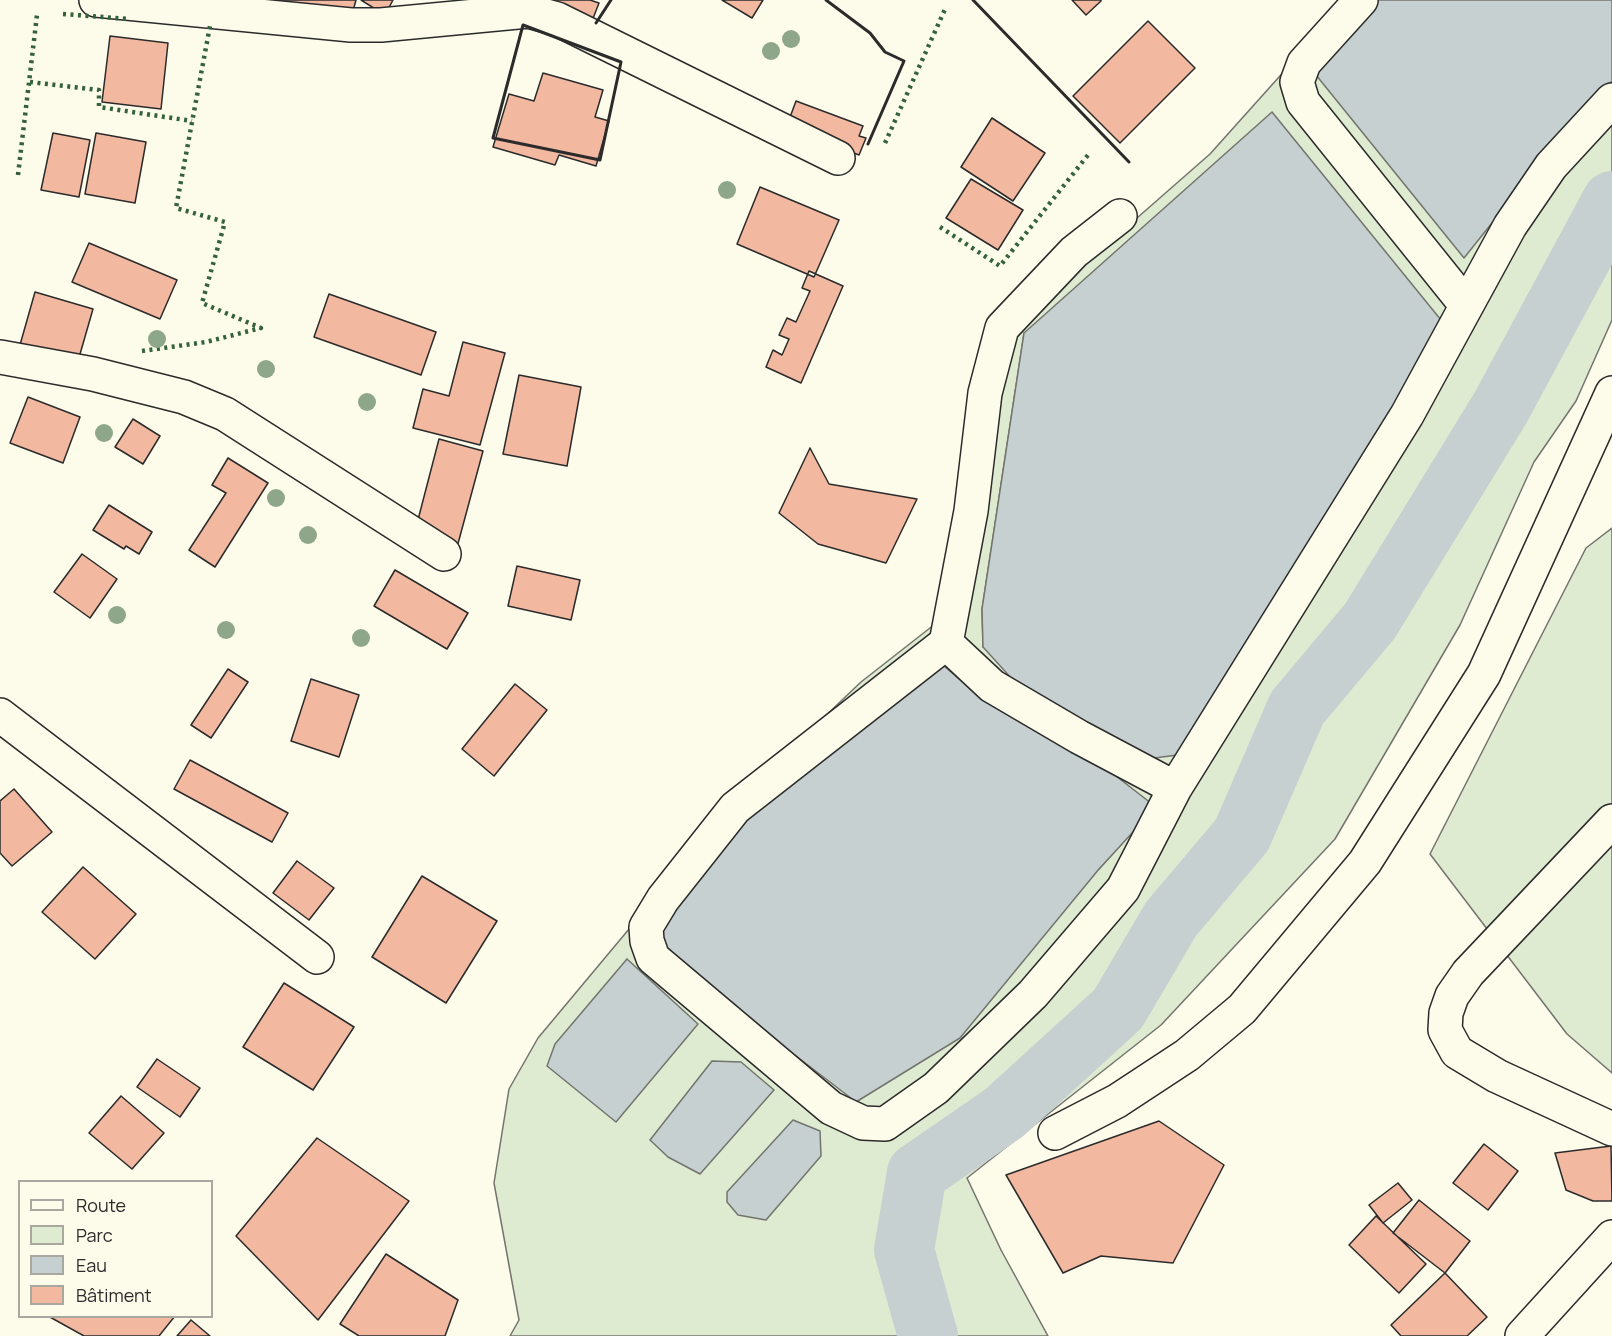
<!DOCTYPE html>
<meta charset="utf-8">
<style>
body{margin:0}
#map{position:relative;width:1612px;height:1336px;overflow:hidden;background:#fdfbea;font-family:Manrope,sans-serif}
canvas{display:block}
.legend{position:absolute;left:18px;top:1180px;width:195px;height:138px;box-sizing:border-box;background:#fdfbea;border:2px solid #a9a89e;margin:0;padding:8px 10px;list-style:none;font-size:18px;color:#2b2b2b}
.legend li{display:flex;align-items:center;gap:12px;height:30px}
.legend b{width:30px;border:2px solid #a9a89e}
</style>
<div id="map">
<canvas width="1612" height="1336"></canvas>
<ul class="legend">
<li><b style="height:8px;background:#fdfbea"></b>Route</li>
<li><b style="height:16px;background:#deebd1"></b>Parc</li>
<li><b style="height:16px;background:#c7d0d0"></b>Eau</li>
<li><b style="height:16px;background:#f2b8a0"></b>Bâtiment</li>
</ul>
</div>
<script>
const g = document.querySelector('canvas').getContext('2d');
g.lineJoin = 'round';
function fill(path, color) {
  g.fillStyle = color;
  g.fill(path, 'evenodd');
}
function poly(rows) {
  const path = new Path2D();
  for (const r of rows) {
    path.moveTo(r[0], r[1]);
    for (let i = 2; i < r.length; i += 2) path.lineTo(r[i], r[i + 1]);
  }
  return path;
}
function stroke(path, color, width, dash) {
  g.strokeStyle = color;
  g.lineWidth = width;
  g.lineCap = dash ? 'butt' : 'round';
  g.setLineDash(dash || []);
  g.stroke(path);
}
const green = poly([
 [1348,0,1512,195,1591,99,1612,81,1612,320,1576,401,1534,462,1460,625,1335,839,1161,1025,967,1178,1001,1250,1048,1336,510,1336,519,1320,494,1183,509,1089,538,1038,736,801,861,682,967,599,1011,340,1024,317,1210,154,1348,0],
 [1024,333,983,647,982,609,1024,333],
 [1103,766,1155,807,1099,869,1103,766],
 [1612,528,1612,1073,1567,1034,1430,854,1586,548,1612,528]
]);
fill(green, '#deebd1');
stroke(green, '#74746e', 1.5);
const water = poly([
 [1375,0,1612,0,1612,81,1591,99,1464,258,1316,75,1375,0],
 [1272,112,1441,320,1428,355,1178,755,1146,759,1012,679,983,647,982,609,1024,333,1272,112],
 [937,660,978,695,1103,766,1156,807,1099,869,960,1038,856,1102,654,947,653,924,736,816,937,660],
 [627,959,698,1024,616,1122,547,1066,555,1044,627,959],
 [712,1061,741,1062,774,1090,700,1174,668,1157,650,1140,712,1061],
 [793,1120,820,1131,821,1156,766,1220,738,1215,727,1202,727,1192,793,1120]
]);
fill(water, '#c7d0d0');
stroke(water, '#74746e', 1.5);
stroke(poly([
 [928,1336,904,1250,917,1173,1004,1113,1118,1009,1171,919,1242,835,1297,708,1370,621,1501,407,1612,201]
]), '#c7d0d0', 60);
const building = poly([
 [280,0,356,0,348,29,277,10,280,0],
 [361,0,393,0,385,15,361,0],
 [500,0,590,0,599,3,587,34,500,0],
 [722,0,763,0,752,18,722,0],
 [1072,0,1101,0,1101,1,1086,15,1072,0],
 [1148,21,1195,68,1120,143,1073,96,1148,21],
 [110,36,168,43,161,109,102,102,110,36],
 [543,73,603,90,595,117,609,121,596,166,559,155,555,165,493,147,509,94,534,101,543,73],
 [796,101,863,126,859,136,866,138,859,155,786,128,796,101],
 [992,118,1045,153,1013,201,961,167,992,118],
 [53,133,90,140,79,197,41,190,53,133],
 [96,133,146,142,135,203,85,194,96,133],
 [971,179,1023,210,998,250,946,218,971,179],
 [760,187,839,220,814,277,737,244,760,187],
 [89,243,177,280,160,319,72,282,89,243],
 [809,271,843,286,801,383,766,367,773,350,782,355,789,339,779,335,787,318,796,322,810,291,802,288,809,271],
 [35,292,93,309,74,375,16,359,35,292],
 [329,294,436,332,421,375,314,337,329,294],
 [463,342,505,353,480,445,413,428,423,389,449,396,463,342],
 [519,375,581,387,567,466,503,454,519,375],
 [28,397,80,417,63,463,10,443,28,397],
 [133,419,160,436,143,464,115,447,133,419],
 [439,439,483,451,456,551,413,539,439,439],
 [810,448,829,484,917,499,886,563,818,544,779,513,810,448],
 [228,458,268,483,215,567,189,550,226,493,212,485,228,458],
 [109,505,152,532,139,554,126,546,124,549,93,530,109,505],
 [82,554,117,579,90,618,54,592,82,554],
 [517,566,580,580,571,620,508,606,517,566],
 [395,570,468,613,447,649,374,606,395,570],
 [228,669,248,682,211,738,191,725,228,669],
 [311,679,359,695,339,757,291,741,311,679],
 [515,684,547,710,494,776,462,749,515,684],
 [190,760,288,813,272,842,174,789,190,760],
 [14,789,52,832,12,866,0,853,0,801,14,789],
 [297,861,334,888,309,920,273,893,297,861],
 [83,867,136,914,95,959,42,912,83,867],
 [422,876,497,921,446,1003,372,957,422,876],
 [284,983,354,1027,313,1090,243,1047,284,983],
 [157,1059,200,1088,180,1117,137,1087,157,1059],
 [121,1096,164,1133,132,1169,89,1133,121,1096],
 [1159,1121,1224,1165,1173,1263,1101,1256,1063,1273,1006,1175,1159,1121],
 [317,1138,409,1201,318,1320,236,1236,317,1138],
 [1484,1144,1518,1171,1488,1210,1453,1183,1484,1144],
 [1611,1146,1612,1201,1593,1201,1566,1190,1555,1153,1611,1146],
 [1398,1183,1412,1200,1383,1223,1369,1205,1398,1183],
 [1419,1200,1470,1241,1445,1273,1393,1233,1419,1200],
 [1376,1216,1426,1264,1399,1293,1349,1245,1376,1216],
 [386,1254,458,1300,445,1336,359,1336,340,1324,386,1254],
 [1445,1273,1487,1317,1467,1336,1401,1336,1391,1325,1445,1273],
 [48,1316,175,1316,159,1336,84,1336,48,1316],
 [191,1320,210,1336,177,1336,191,1320]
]);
fill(building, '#f2b8a0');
stroke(building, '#2b2b2b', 1.5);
const minor = poly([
 [96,0,351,25,381,25,528,11,557,19,838,158],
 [1361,0,1304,63,1297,82,1303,102,1466,305],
 [1120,216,1074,252,1002,328,985,393,971,511,946,643,735,808,663,899,646,927,647,941,653,958,831,1108,863,1123,885,1124,936,1088,1033,994,1123,889,1175,788,1407,415,1510,226,1551,166,1612,100],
 [0,357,93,374,184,397,225,414,444,554],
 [946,643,992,686,1079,737,1175,788],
 [0,715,317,957],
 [1612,821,1468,973,1452,996,1446,1013,1445,1030,1457,1052,1497,1076,1612,1129],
 [1055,1133,1117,1101,1187,1055,1242,1009,1365,862,1484,674,1612,393],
 [1522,1336,1612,1237]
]);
stroke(minor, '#2b2b2b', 36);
stroke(minor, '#fdfbea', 33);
stroke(poly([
 [63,14,129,19],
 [30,82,99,90,99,107,192,121],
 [885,143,946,7],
 [18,175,37,15],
 [940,227,1000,266,1088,155],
 [142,351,206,342,261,328,202,303,225,222,176,208,210,26,206,26]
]), '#34623c', 4.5, [3, 4.5]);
stroke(poly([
 [826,0,870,33,885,52,904,61,868,144],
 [973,0,1129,162],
 [596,23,611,0],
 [523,25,621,62,600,160,493,138,523,25]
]), '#2b2b2b', 3);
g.fillStyle = '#8ea78a';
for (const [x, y] of [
 [791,39],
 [771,51],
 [727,190],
 [157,339],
 [266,369],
 [367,402],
 [104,433],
 [276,498],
 [308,535],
 [117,615],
 [226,630],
 [361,638]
]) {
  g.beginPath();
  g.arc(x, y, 9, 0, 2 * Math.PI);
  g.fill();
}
</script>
